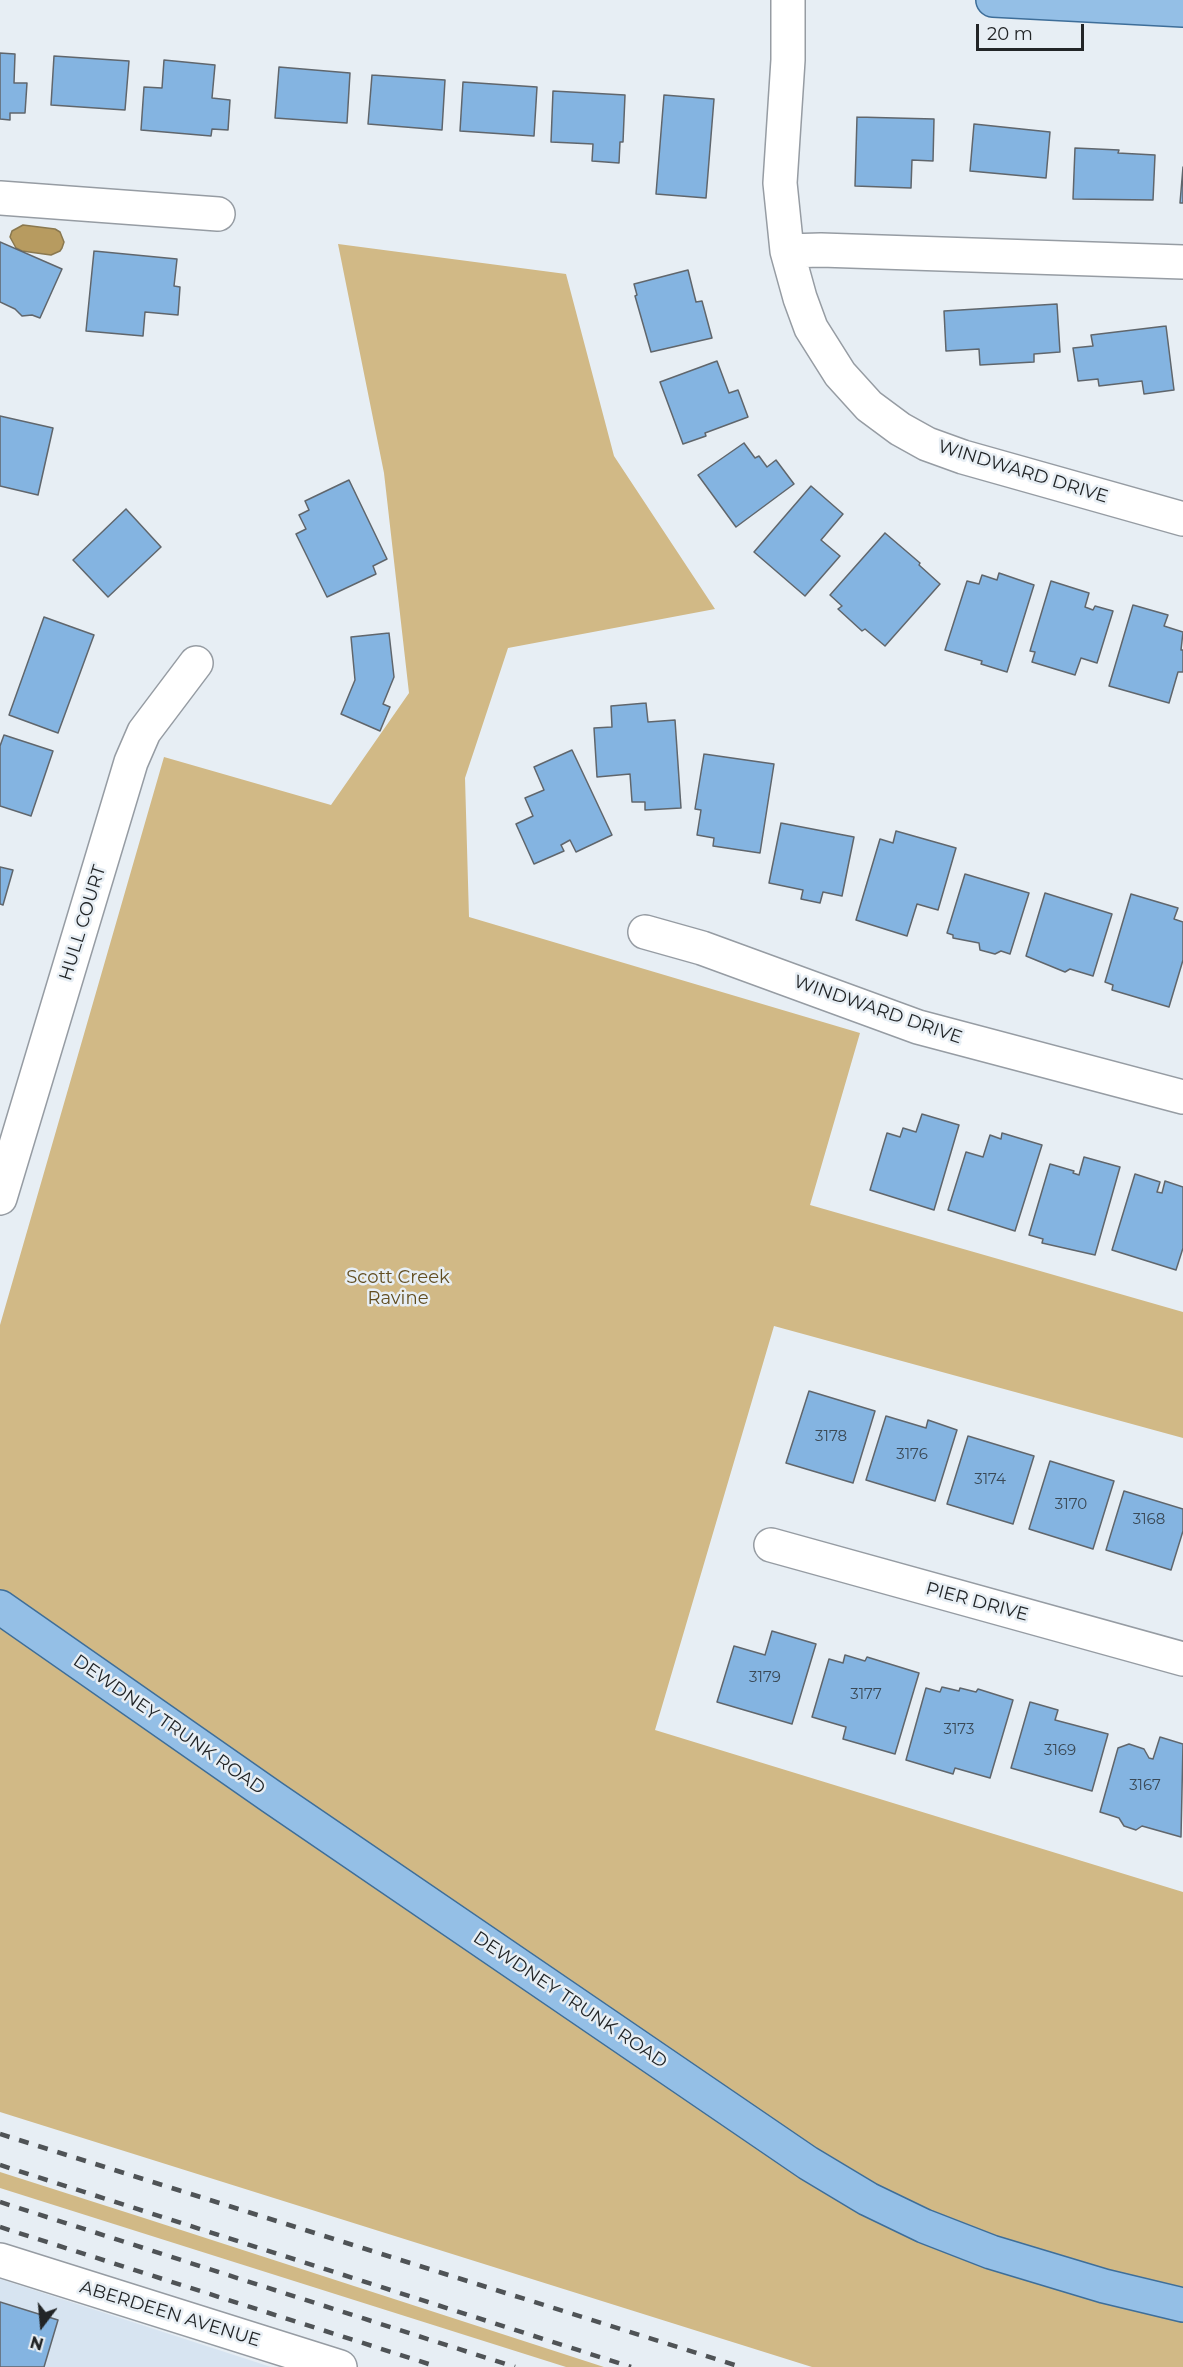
<!DOCTYPE html>
<style>
body{margin:0}
#map{position:relative;width:1183px;height:2367px;overflow:hidden;background:#e7eef4;font-family:Montserrat,sans-serif}
canvas{display:block}
.north{position:absolute;left:12px;top:2295px;width:60px;height:60px;-webkit-text-stroke:4px #e7eef4;paint-order:stroke;rotate:196deg;font-size:16px;font-weight:700;line-height:24px;text-align:center;color:#222527}
.north::after{content:'';display:block;margin:auto;width:21px;height:27px;background:#222527;clip-path:polygon(50% 0,100% 100%,50% 72%,0 100%)}
.scale{position:absolute;left:976px;top:24px;width:108px;height:27px;box-sizing:border-box;border:3px solid #222527;border-top:0;padding-left:8px;font-size:18px;line-height:21px;white-space:nowrap;color:#222527;-webkit-text-stroke:4px #e7eef4;paint-order:stroke}
</style>
<div id="map">
<canvas width="1183" height="2367"></canvas>
<div class="north">N</div>
<div class="scale">20 m</div>
</div>
<script>
const g = document.querySelector('canvas').getContext('2d');
g.lineJoin = 'round';
function fill(path, color) {
  g.fillStyle = color;
  g.fill(path, 'evenodd');
}
function poly(rows) {
  const path = new Path2D();
  for (const r of rows) {
    path.moveTo(r[0], r[1]);
    for (let i = 2; i < r.length; i += 2) path.lineTo(r[i], r[i + 1]);
  }
  return path;
}
function stroke(path, color, width, dash) {
  g.strokeStyle = color;
  g.lineWidth = width;
  g.lineCap = dash ? 'butt' : 'round';
  g.setLineDash(dash || []);
  g.stroke(path);
}
function label(font, color, halo, rows, align = 'center') {
  g.font = font + ' Montserrat,sans-serif';
  g.lineWidth = 5;
  g.setLineDash([]);
  g.textBaseline = 'middle';
  g.strokeStyle = halo;
  g.fillStyle = color;
  for (const [text, x, y, turn = 0] of rows) {
    g.save();
    g.translate(x, y);
    g.rotate((+turn || 0) * Math.PI / 180);
    g.textAlign = isNaN(turn) ? turn : align;
    if (halo) g.strokeText(text, 0, 0);
    g.fillText(text, 0, 0);
    g.restore();
  }
}
fill(poly([
 [0,2279,271,2367,0,2367]
]), '#d7e4f1');
fill(poly([
 [338,244,566,274,614,456,715,609,508,648,465,778,469,917,860,1033,810,1205,1183,1312,1183,1438,774,1326,655,1730,1183,1892,1183,2367,812,2367,0,2112,0,1325,164,757,331,805,409,693,384,473],
 [0,2172,144,2218,604,2367,566,2367,0,2188]
]), '#d1b986');
const water = poly([
 [23,225,55,229,60,232,64,242,62,248,60,251,51,255,22,251,16,248,10,237,12,231,23,225]
]);
fill(water, '#b79b60');
stroke(water, '#8a784f', 1.5);
const building = poly([
 [0,53,15,54,14,83,27,83,25,113,10,113,10,120,0,119,0,53],
 [54,56,129,61,125,110,51,105,54,56],
 [164,60,215,65,212,98,230,100,228,130,212,129,211,136,141,130,144,87,162,88,164,60],
 [279,67,350,73,347,123,275,118,279,67],
 [372,75,445,80,442,130,368,124,372,75],
 [463,82,537,87,534,136,460,131,463,82],
 [553,91,625,95,623,142,620,142,619,163,592,161,593,144,551,142,553,91],
 [664,95,714,99,706,198,656,194,664,95],
 [857,117,934,119,933,161,912,160,911,188,855,186,857,117],
 [974,124,1050,132,1046,178,970,171,974,124],
 [1075,148,1119,150,1118,153,1155,155,1153,200,1073,199,1075,148],
 [1183,167,1183,203,1180,203,1183,167],
 [0,242,62,269,40,318,32,315,22,316,15,309,0,302,0,242],
 [94,251,177,259,174,286,180,287,178,315,145,312,143,336,86,331,94,251],
 [688,270,696,302,702,301,712,338,651,352,635,296,637,295,634,284,688,270],
 [1057,304,1060,352,1034,354,1034,362,980,365,979,349,946,351,944,311,1057,304],
 [1166,326,1174,390,1144,394,1142,381,1099,386,1098,379,1078,381,1073,348,1093,346,1091,335,1166,326],
 [717,361,729,393,738,390,748,417,705,433,706,436,683,444,660,382,717,361],
 [0,416,53,428,38,495,0,486,0,416],
 [744,443,755,458,759,456,767,467,776,460,794,484,736,527,698,475,744,443],
 [349,480,387,559,373,566,376,574,327,597,296,534,306,529,299,515,309,510,305,501,349,480],
 [811,486,843,514,821,540,840,556,805,596,754,552,811,486],
 [126,509,161,547,108,597,73,560,126,509],
 [885,533,920,563,919,565,940,584,885,646,865,629,862,631,838,609,842,606,830,595,885,533],
 [999,573,1034,585,1007,672,981,664,982,661,945,650,967,581,979,584,982,575,997,580,999,573],
 [1051,581,1089,593,1085,607,1093,610,1095,606,1113,611,1097,663,1081,658,1075,675,1032,662,1035,652,1030,651,1051,581],
 [1133,605,1168,615,1164,626,1183,632,1181,650,1183,650,1183,672,1178,672,1169,703,1109,686,1133,605],
 [44,617,94,635,58,733,9,715,44,617],
 [389,633,394,677,383,704,390,707,380,731,341,714,355,680,351,637,389,633],
 [646,703,648,722,675,720,681,808,645,810,645,802,632,802,630,774,597,777,594,728,612,727,611,706,646,703],
 [4,735,53,751,31,816,0,806,0,746,4,735],
 [572,750,612,835,576,852,570,840,561,845,564,851,534,864,516,824,533,816,525,798,544,790,534,767,572,750],
 [704,754,774,764,760,853,713,846,714,838,697,835,701,810,695,809,704,754],
 [781,823,854,837,842,896,823,892,820,903,801,899,803,890,769,883,781,823],
 [896,831,956,848,938,910,917,904,907,936,856,920,880,839,893,843,896,831],
 [0,867,13,870,3,905,0,904,0,867],
 [965,874,1029,893,1010,954,1001,951,995,954,980,950,979,943,953,938,953,935,947,933,965,874],
 [1045,893,1112,914,1093,976,1070,969,1065,972,1026,956,1045,893],
 [1131,894,1178,908,1174,919,1183,922,1183,960,1169,1007,1112,990,1113,985,1105,982,1131,894],
 [922,1114,959,1125,934,1210,870,1190,887,1133,900,1137,903,1128,916,1132,922,1114],
 [1002,1133,1042,1145,1015,1231,948,1210,966,1152,983,1157,990,1135,1001,1139,1002,1133],
 [1084,1157,1120,1167,1095,1255,1042,1243,1043,1239,1029,1235,1050,1164,1074,1171,1073,1173,1079,1175,1084,1157],
 [1135,1174,1160,1182,1157,1192,1162,1193,1165,1181,1183,1187,1183,1248,1176,1270,1112,1250,1135,1174],
 [809,1391,875,1411,853,1483,786,1463,809,1391],
 [886,1416,926,1428,928,1420,957,1430,935,1501,866,1480,886,1416],
 [968,1436,1034,1456,1013,1524,947,1504,968,1436],
 [1050,1461,1114,1481,1093,1549,1029,1529,1050,1461],
 [1124,1491,1183,1509,1183,1531,1171,1570,1106,1550,1124,1491],
 [772,1631,816,1644,792,1724,717,1702,734,1646,765,1655,772,1631],
 [845,1655,865,1661,867,1657,919,1673,895,1754,843,1739,846,1727,812,1717,829,1659,843,1663,845,1655],
 [942,1687,959,1691,960,1688,976,1692,978,1689,1013,1700,990,1778,955,1768,953,1774,906,1760,926,1688,940,1692,942,1687],
 [1030,1702,1058,1710,1055,1720,1108,1734,1092,1791,1011,1768,1030,1702],
 [1160,1737,1183,1744,1181,1837,1142,1826,1136,1830,1124,1826,1119,1818,1100,1812,1118,1748,1129,1744,1144,1749,1149,1758,1153,1759,1160,1737],
 [0,2302,58,2320,44,2367,0,2367,0,2302]
]);
fill(building, '#84b4e1');
stroke(building, '#60666c', 1.5);
const minor = poly([
 [788,0,788,60,780,183,787,251,800,298,811,328,840,374,869,406,900,429,927,444,963,457,1183,519],
 [0,198,218,214],
 [787,251,821,250,1183,262],
 [645,932,702,948,918,1027,1183,1097],
 [0,1198,131,762,144,732,196,663],
 [771,1545,1183,1659],
 [0,2260,340,2367]
]);
const major = poly([
 [993,0,1183,10],
 [0,1607,272,1797,808,2163,868,2199,924,2226,991,2252,1104,2286,1183,2305]
]);
stroke(minor, '#969ca3', 36);
stroke(major, '#3e6e99', 36);
stroke(minor, '#fff', 33);
stroke(major, '#94bfe6', 33);
stroke(poly([
 [0,2134,741,2367],
 [0,2165,631,2367],
 [0,2202,515,2367],
 [0,2227,438,2367]
]), '#4f5356', 4.5, [10, 10]);
label('15px', '#3a4956', null, [
 ["3178",831,1437],
 ["3176",912,1455],
 ["3174",990,1480],
 ["3170",1071,1505],
 ["3168",1149,1520],
 ["3179",765,1678],
 ["3177",866,1695],
 ["3173",959,1730],
 ["3169",1060,1751],
 ["3167",1145,1786]
]);
label('18px', '#222527', '#e7eef4', [
 ["WINDWARD DRIVE",1023,472,17],
 ["HULL COURT",83,923,-73],
 ["WINDWARD DRIVE",878,1010,19],
 ["PIER DRIVE",977,1602,15],
 ["DEWDNEY TRUNK ROAD",169,1725,35],
 ["DEWDNEY TRUNK ROAD",570,2000,34],
 ["ABERDEEN AVENUE",170,2314,17]
]);
label('18px', '#614d20', '#e7eef4', [
 ["Scott Creek",398,1278],
 ["Ravine",398,1299]
]);
</script>
